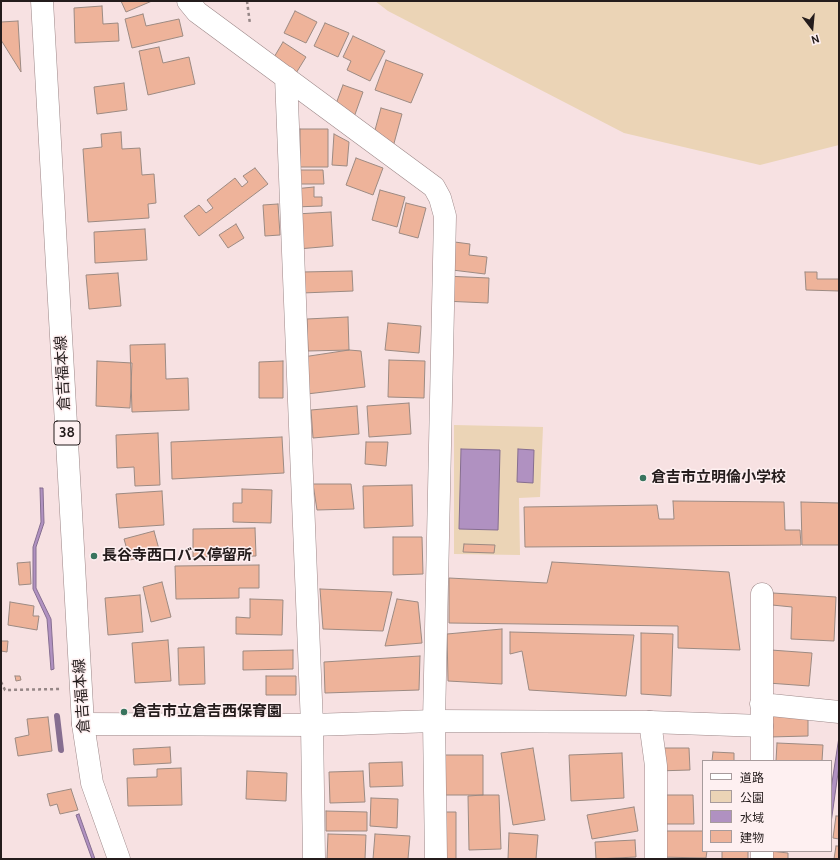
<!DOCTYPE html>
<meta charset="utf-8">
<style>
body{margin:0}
#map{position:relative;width:840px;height:860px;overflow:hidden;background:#f7e1e2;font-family:Cabin,"Noto Sans JP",sans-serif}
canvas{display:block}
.frame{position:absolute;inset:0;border:2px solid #241c1c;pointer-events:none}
.legend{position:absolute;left:702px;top:760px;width:130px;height:92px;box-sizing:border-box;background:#fef0f1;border:1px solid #a79b9c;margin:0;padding:5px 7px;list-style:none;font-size:12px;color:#241c1c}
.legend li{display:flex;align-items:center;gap:8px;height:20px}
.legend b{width:20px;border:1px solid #a79b9c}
.north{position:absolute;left:792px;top:8px;width:40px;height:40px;-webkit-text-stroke:3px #fef0f1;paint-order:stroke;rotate:164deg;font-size:11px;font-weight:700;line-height:16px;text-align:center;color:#241c1c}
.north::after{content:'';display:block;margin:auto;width:14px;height:18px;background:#241c1c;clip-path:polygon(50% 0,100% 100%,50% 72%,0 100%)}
</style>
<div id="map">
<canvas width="840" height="860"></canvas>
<div class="frame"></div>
<ul class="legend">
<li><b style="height:5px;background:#fff"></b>道路</li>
<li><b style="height:11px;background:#ebd4b6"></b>公園</li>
<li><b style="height:11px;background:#b091c1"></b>水域</li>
<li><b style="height:11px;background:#eeb39a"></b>建物</li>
</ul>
<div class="north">N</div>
</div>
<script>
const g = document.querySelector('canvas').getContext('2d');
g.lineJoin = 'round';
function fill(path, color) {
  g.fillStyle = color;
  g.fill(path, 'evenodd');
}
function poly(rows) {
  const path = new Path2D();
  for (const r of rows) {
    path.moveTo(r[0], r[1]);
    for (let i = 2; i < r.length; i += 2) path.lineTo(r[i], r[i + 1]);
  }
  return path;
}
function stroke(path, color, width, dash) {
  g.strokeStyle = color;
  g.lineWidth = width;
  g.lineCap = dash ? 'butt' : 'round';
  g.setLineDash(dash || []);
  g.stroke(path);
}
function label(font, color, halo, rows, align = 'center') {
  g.font = font + ' Cabin,"Noto Sans JP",sans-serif';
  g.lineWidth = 3;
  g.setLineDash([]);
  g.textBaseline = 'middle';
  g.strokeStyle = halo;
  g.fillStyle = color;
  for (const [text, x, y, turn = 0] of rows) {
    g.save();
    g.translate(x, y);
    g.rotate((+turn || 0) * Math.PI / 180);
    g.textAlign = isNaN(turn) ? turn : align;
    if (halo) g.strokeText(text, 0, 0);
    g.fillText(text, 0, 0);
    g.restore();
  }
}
fill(poly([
 [375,1,839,1,839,145,760,165,624,133,388,11],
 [454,425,543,427,540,497,519,498,520,555,454,554]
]), '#ebd4b6');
const water = poly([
 [461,449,500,450,498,530,459,529,461,449],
 [518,449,534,450,533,483,517,482,518,449],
 [40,488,43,488,44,523,36,547,36,588,51,619,54,669,51,670,47,619,33,589,33,547,41,522,40,488],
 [839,737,839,766,831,823,831,789,839,737],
 [79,814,95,859,92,859,76,815,79,814]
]);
fill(water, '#b091c1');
stroke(water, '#866e90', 1);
stroke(poly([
 [57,716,61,750]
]), '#866e90', 6);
const building = poly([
 [121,1,152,1,126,12,121,1],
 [102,6,103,24,118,23,119,41,75,43,74,8,102,6],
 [295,11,317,22,306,43,284,33,295,11],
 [143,14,146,26,179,19,183,36,132,48,125,19,143,14],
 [18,21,21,72,1,40,1,22,18,21],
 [325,23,349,33,338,57,314,46,325,23],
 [353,36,385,51,370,81,347,70,351,61,343,57,353,36],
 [283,42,306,57,293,78,270,64,283,42],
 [159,47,163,63,189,57,195,84,148,95,139,51,159,47],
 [386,60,423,74,411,103,375,90,386,60],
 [124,83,127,110,97,114,94,87,124,83],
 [343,85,363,92,353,120,333,112,343,85],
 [381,108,402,114,393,147,372,141,381,108],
 [300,129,328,129,328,167,300,167,300,129],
 [121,132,122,149,140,148,142,175,154,174,156,203,148,204,149,218,88,222,83,149,102,147,101,134,121,132],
 [334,134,349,142,347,166,332,165,334,134],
 [356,158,383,168,373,195,346,185,356,158],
 [255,168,268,184,199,236,184,216,199,205,206,213,213,208,207,200,235,178,242,187,248,182,243,176,255,168],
 [299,170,323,170,324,184,299,184,299,170],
 [314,187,314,197,322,197,322,206,294,207,294,189,314,187],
 [380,190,405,197,397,227,372,220,380,190],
 [406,203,426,208,418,238,399,233,406,203],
 [278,204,280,235,265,236,263,205,278,204],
 [331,212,333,246,298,249,296,214,331,212],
 [236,224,244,238,228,248,219,235,236,224],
 [145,229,147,260,95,263,94,232,145,229],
 [447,241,470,244,469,255,487,257,485,274,444,269,447,241],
 [352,271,353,291,302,293,302,272,352,271],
 [805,272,817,272,817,279,839,279,839,291,806,290,805,272],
 [118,273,121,306,89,309,86,275,118,273],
 [445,276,489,278,488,303,443,301,445,276],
 [348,317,349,350,308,351,307,319,348,317],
 [388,323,421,326,419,353,385,350,388,323],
 [165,344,166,379,188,378,189,410,132,412,130,345,165,344],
 [349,350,361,351,365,387,307,394,303,357,349,350],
 [389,360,425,361,424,398,388,397,389,360],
 [97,361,132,363,130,408,96,406,97,361],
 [283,361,283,398,259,398,259,362,283,361],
 [409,403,411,434,369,437,367,406,409,403],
 [357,406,359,434,313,438,311,410,357,406],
 [158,433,160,485,135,486,134,467,117,468,116,435,158,433],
 [282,437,284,473,172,479,171,442,282,437],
 [366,442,388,442,386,466,365,464,366,442],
 [313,484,351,484,354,509,317,510,313,484],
 [412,485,413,526,364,528,363,486,412,485],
 [242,489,272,490,271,523,233,522,233,503,242,503,242,489],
 [162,491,164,525,119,528,116,494,162,491],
 [673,501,784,502,785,530,800,530,801,545,525,547,524,507,657,505,659,519,674,519,673,501],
 [801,502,839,503,839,545,802,545,801,502],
 [255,528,256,556,193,557,193,529,255,528],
 [154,531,160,553,130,560,124,539,154,531],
 [393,537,422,537,423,574,393,575,393,537],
 [464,544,495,545,494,553,463,552,464,544],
 [30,562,31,584,19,585,17,563,30,562],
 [552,562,729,572,740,650,678,648,678,626,449,623,449,578,547,583,552,562],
 [259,565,259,588,239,588,239,598,176,599,175,566,259,565],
 [162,582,171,617,151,622,143,587,162,582],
 [320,589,392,592,383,631,323,629,320,589],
 [773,593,836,597,834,641,791,639,792,607,772,605,773,593],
 [140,595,143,632,108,635,105,598,140,595],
 [250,599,283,600,282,635,236,634,236,617,250,618,250,599],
 [397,599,418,602,422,643,385,646,397,599],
 [10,602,34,606,33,616,39,616,37,630,8,625,10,602],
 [502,629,502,684,448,681,447,634,502,629],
 [510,632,634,635,626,696,529,690,522,651,510,654,510,632],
 [641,633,673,634,671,696,641,694,641,633],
 [168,640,171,681,135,683,132,643,168,640],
 [1,641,8,641,7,652,1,651,1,641],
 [204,647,205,684,179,685,178,648,204,647],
 [293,650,293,669,243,670,243,651,293,650],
 [771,650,812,653,809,686,768,683,771,650],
 [420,656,419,690,325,693,324,662,420,656],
 [15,676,20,676,21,680,16,681,15,676],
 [266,676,296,676,296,695,266,695,266,676],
 [808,715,808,736,769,737,768,716,808,715],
 [48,717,52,751,18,756,15,738,29,735,27,719,48,717],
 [777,743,823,745,822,761,776,761,777,743],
 [170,747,171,763,134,765,133,749,170,747],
 [533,748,545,820,513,825,501,753,533,748],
 [656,748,689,748,690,770,656,771,656,748],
 [713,752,734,753,734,761,712,761,713,752],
 [622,753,624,798,571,801,569,755,622,753],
 [445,755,483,755,483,795,445,795,445,755],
 [402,762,403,786,370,787,369,763,402,762],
 [181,768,182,805,128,806,127,778,157,777,157,769,181,768],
 [247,771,287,773,286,801,246,799,247,771],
 [363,771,365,802,330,803,329,772,363,771],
 [71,789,78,810,60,814,57,804,50,806,47,794,71,789],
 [483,795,499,795,501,849,469,850,468,796,483,795],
 [660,795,693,795,694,824,660,824,660,795],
 [371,798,398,799,397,828,370,826,371,798],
 [634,807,638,831,592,839,587,815,634,807],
 [326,811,367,812,367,831,326,831,326,811],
 [437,812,456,812,456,859,437,859,437,812],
 [836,816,839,816,839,839,833,838,836,816],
 [659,831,703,831,703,851,707,851,706,858,659,857,659,831],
 [509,833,538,835,536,859,508,859,509,833],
 [328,834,366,835,365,859,327,859,328,834],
 [375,834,410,836,408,859,373,859,375,834],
 [635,840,636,857,596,859,595,842,635,840],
 [836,846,839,846,839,859,834,859,836,846],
 [722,851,748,851,748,859,722,859,722,851],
 [770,851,788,853,788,859,764,859,770,851]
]);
fill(building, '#eeb39a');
stroke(building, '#9c8a82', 1);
const minor = poly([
 [188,1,197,12,434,187,440,198,445,216,434,721,436,859],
 [286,77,312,725,314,859],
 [762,594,762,761],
 [761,704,839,712],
 [650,722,656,766,656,859],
 [762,851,762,859]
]);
const tertiary = poly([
 [83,724,312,725,434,721,650,722,762,726]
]);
const primary = poly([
 [42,1,83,724,92,783,119,859]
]);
stroke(minor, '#9d8889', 23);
stroke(tertiary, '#9d8889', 23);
stroke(primary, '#9d8889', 23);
stroke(poly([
 [247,1,250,24],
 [1,682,5,690,61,689]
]), '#958686', 2.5, [3, 3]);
stroke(minor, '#fff', 22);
stroke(tertiary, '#fff', 22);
stroke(primary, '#fff', 22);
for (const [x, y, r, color] of [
 [643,478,4,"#39745e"],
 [94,556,4,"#39745e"],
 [124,712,4,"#39745e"]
]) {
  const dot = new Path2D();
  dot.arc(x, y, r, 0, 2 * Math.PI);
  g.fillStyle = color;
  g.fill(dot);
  stroke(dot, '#fef0f1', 1.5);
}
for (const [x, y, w] of [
 [67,433,26]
]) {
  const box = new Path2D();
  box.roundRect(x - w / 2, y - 12, w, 24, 3);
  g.fillStyle = '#fef0f1';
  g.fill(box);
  stroke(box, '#241c1c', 1);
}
label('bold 14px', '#241c1c', null, [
 ["38",67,433]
]);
label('15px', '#241c1c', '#fef0f1', [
 ["倉吉福本線",63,373,-93],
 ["倉吉福本線",82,696,-94]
]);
label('bold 15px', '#241c1c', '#fef0f1', [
 ["倉吉市立明倫小学校",651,478],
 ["長谷寺西口バス停留所",102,556],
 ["倉吉市立倉吉西保育園",132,712]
], 'left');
</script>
